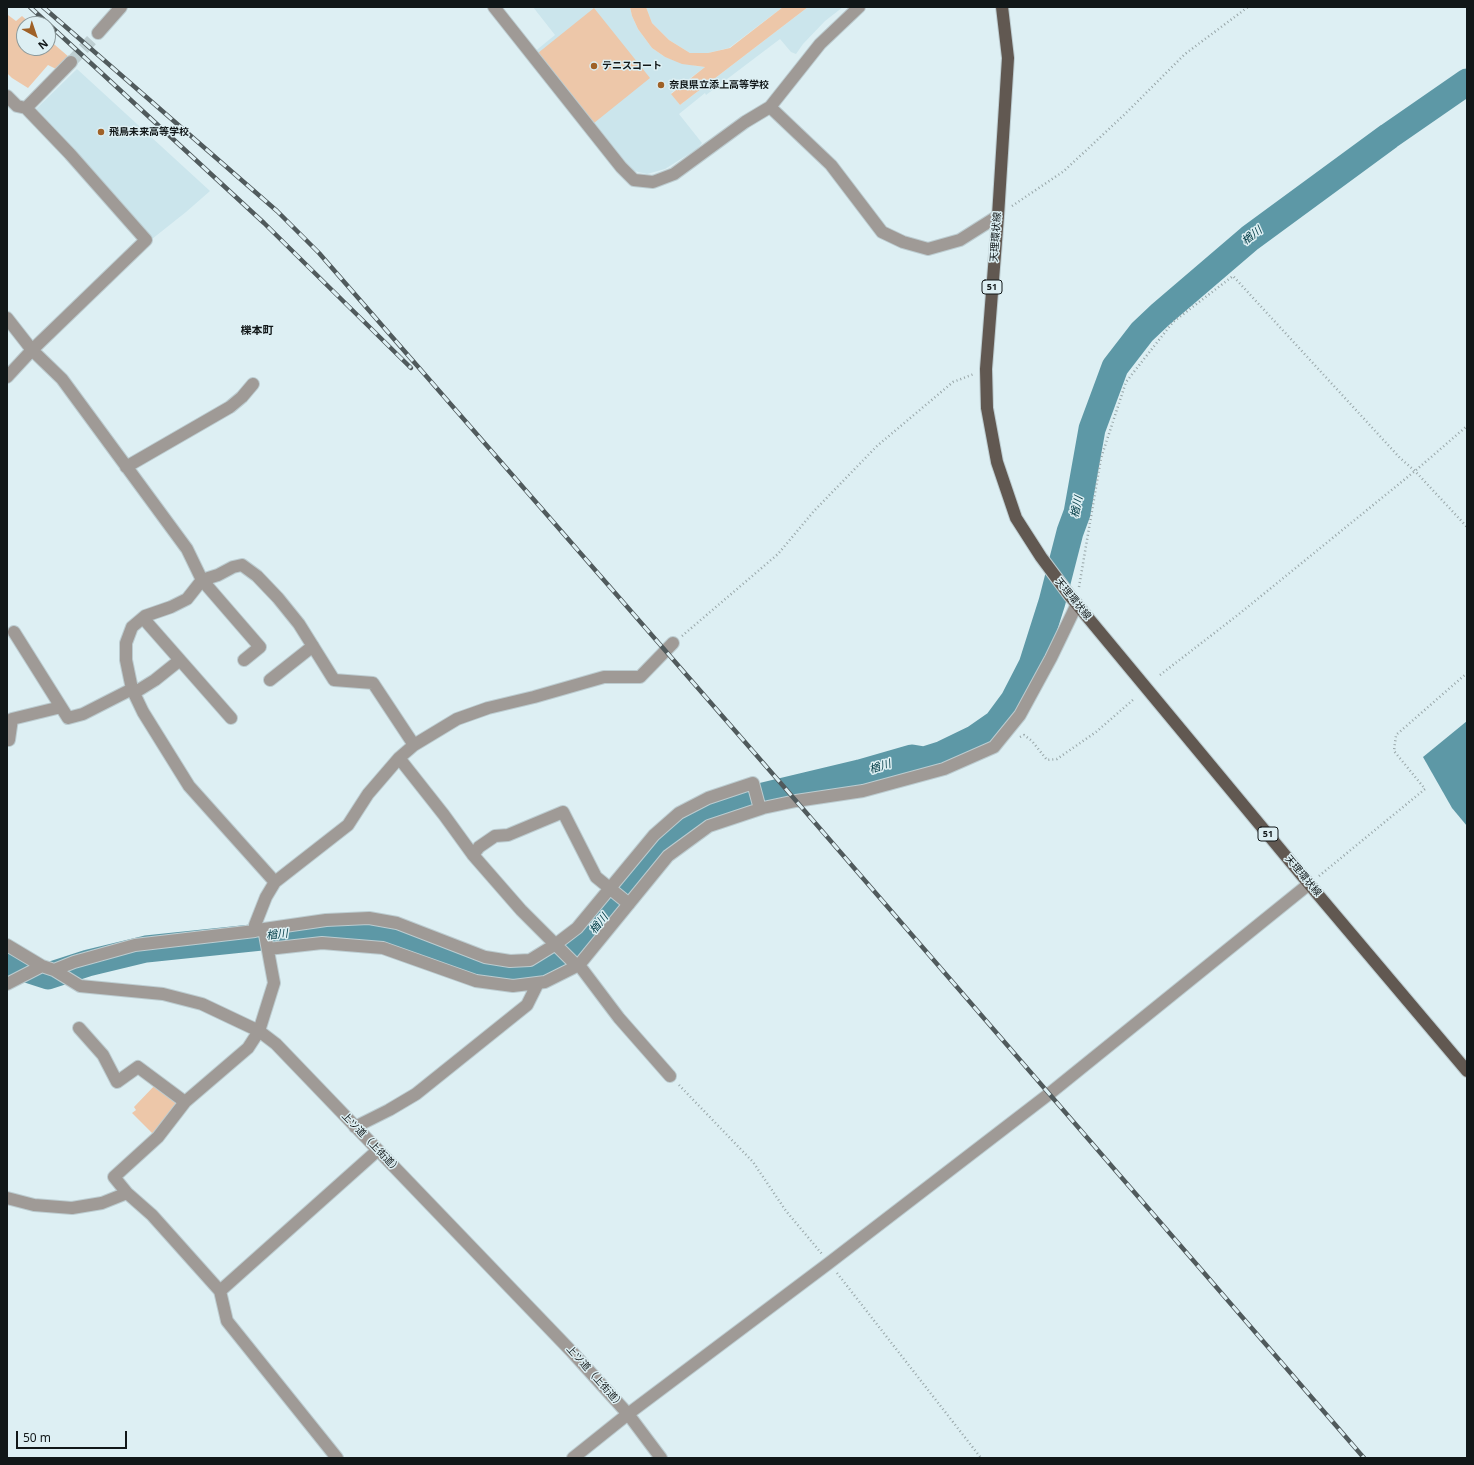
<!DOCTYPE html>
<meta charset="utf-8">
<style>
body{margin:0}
#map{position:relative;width:1474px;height:1465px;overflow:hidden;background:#ddeff3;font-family:"Noto Sans",sans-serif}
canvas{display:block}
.frame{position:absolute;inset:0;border:8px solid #111718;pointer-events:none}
.north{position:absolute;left:16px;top:16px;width:40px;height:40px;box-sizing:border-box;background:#ddeff3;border:1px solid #8b999b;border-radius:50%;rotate:140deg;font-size:11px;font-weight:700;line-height:16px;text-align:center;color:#111718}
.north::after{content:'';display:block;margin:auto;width:14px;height:18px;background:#9f6127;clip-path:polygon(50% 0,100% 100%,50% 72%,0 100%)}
.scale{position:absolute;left:16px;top:1431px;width:111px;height:18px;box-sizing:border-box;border:2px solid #111718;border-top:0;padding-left:5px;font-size:12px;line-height:14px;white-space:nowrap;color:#111718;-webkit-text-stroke:3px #ddeff3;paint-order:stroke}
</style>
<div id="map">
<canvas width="1474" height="1465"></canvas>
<div class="frame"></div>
<div class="north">N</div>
<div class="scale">50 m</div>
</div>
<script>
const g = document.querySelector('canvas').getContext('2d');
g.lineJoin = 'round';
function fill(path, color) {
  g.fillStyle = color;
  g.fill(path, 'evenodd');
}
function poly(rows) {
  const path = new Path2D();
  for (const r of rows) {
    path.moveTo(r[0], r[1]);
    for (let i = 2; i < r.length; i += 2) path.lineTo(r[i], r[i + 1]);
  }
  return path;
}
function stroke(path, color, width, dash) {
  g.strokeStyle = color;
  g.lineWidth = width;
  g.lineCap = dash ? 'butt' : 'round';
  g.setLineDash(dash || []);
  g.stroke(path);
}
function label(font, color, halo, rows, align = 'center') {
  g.font = font + ' "Noto Sans","Noto Sans JP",sans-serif';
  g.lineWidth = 3;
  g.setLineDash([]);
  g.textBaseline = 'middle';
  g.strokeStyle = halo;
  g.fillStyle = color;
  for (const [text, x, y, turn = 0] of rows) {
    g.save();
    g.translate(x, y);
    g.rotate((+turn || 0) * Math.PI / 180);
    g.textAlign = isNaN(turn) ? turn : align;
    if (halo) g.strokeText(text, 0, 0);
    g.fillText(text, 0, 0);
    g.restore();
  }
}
fill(poly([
 [533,7,630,7,632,16,638,29,652,48,665,57,696,66,705,67,671,93,680,105,808,7,843,7,825,21,803,44,796,54,791,52,780,39,706,95,705,93,679,114,702,143,697,149,665,169,647,174,634,171,621,162,533,53,555,35],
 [646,7,783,7,729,48,708,53,690,53,669,40,652,23],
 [77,69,210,191,186,212,152,239,92,173,93,170,36,109]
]), '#cbe5ec');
fill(poly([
 [630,7,646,7,652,23,669,40,690,53,708,53,730,48,783,7,808,7,680,105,671,94,705,67,682,64,665,57,652,48,638,29,632,16],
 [594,8,650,78,594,123,538,53],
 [8,15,16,21,22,16,31,24,24,24,24,48,48,48,48,39,69,57,56,69,48,65,28,88,12,78,7,73],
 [157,1083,182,1102,156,1137,132,1113,136,1110,134,1107]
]), '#edc7a9');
fill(poly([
 [1467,721,1467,826,1452,808,1423,757]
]), '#5d98a6');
stroke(poly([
 [7,966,14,965,48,976,88,963,146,949,348,928,380,928,417,939,479,968,512,974,550,968,582,946,629,885,664,843,692,821,726,805,860,773,912,758,924,760,943,754,974,739,997,723,1014,700,1032,665,1052,602,1070,532,1077,513,1092,429,1115,367,1142,332,1160,315,1250,238,1389,136,1467,82]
]), '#5d98a6', 27);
stroke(poly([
 [71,62,98,33]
]), '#becfd2', 12, [12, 6]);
const street = poly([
 [494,7,621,167,634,180,653,182,674,174,745,122,770,107,820,44,859,7],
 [98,33,121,7],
 [7,96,17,106,26,108,71,62],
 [770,107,831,165,882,232,903,242,928,249,960,240,998,216],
 [7,318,32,350,62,379,187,549,202,580,260,647,244,660],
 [7,377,32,350,146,240,70,154,26,108],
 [126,467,230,407,242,397,253,384],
 [143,618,231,718],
 [14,632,68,718,83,714,132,689],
 [270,680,313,646],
 [134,693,155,680,180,660],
 [9,740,12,719,61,707],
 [399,758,444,815,473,855,521,910,574,963,579,965,619,1018,670,1076],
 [473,855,479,847,495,836,508,835,563,812,596,877,629,904],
 [275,882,189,786,143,712,132,689,126,660,126,643,132,627,145,616,171,607,187,599,202,580,218,575,233,567,242,565,257,576,278,598,299,624,334,680,373,683,414,745],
 [264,929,326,920,369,918,397,923,485,957,510,961,530,960,556,944,577,928,654,835,679,813,708,798,753,783,760,809],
 [7,945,42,966,54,970,80,986,163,994,202,1004,259,1031,276,1044,572,1352,628,1414,661,1458],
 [268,949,322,943,383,948,476,981,513,986,545,982,579,965,668,856,709,826,763,808,796,801,863,791,944,769,994,747,1020,715,1051,658,1077,604],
 [54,970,74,962,135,945,255,931],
 [7,984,42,966],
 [79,1028,103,1055,117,1082,138,1067,185,1102],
 [355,1127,389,1110,416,1094,527,1005,538,983],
 [7,1198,34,1205,72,1208,102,1203,127,1193],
 [220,1291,378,1150],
 [337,1458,227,1321,220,1291,152,1215,127,1193,114,1177,158,1137,185,1102,248,1048,259,1031,274,983,264,929,255,931,255,925,266,897,275,882,348,825,368,794,399,758,414,745,457,719,488,708,534,697,604,677,640,677,673,643],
 [573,1458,628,1414,829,1263,1049,1094,1309,884]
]);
const primary = poly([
 [1002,7,1008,58,998,216,986,369,987,408,997,462,1016,518,1041,557,1070,596,1309,884,1467,1071]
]);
stroke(street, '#bcccd0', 14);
stroke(primary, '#bcccd0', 14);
stroke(poly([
 [1012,206,1064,171,1125,114,1185,54,1248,7],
 [1079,587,1101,458,1126,382,1173,322,1233,276,1400,458,1415,471,1467,527],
 [682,636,778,554,814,511,877,446,953,382,974,374],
 [1160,675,1239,614,1415,471,1467,426],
 [1020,737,1024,735,1032,741,1047,760,1057,759,1096,732,1134,699],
 [1319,876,1425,789,1394,751,1396,735,1467,673],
 [679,1085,753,1162,786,1211,822,1254],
 [837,1273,981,1458]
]), '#97a5a7', 2.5, [1, 3]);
stroke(street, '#9f9a96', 12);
stroke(primary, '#615851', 12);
const rail = poly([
 [30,7,264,223,411,368],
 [43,7,277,211,319,253,778,780,1364,1458]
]);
stroke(rail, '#505a5c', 4.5);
stroke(rail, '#ddeff3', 3, [9]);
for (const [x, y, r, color] of [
 [594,66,4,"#9f6127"],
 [661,85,4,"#9f6127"],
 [101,132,4,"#9f6127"]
]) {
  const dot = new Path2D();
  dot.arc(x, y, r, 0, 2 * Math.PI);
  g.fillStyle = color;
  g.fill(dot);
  stroke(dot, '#ddeff3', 1.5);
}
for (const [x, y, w] of [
 [992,287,20],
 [1268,834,20]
]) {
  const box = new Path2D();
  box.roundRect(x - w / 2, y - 7, w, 14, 3);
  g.fillStyle = '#ddeff3';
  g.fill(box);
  stroke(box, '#111718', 1);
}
label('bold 9px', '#111718', null, [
 ["51",992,287],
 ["51",1268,834]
]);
label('bold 10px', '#111718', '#ddeff3', [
 ["テニスコート",602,66],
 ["奈良県立添上高等学校",669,85],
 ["飛鳥未来高等学校",109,132]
], 'left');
label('10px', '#111718', '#ddeff3', [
 ["天理環状線",996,237,-86],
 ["天理環状線",1073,599,51],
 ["天理環状線",1303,876,50],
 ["上ツ道（上街道）",371,1143,46],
 ["上ツ道（上街道）",595,1377,48]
]);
label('italic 11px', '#043e48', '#ddeff3', [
 ["楢川",1252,236,-38],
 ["楢川",1077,507,-78],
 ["楢川",880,767,-17],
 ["楢川",599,924,-51],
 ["楢川",277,935,-6]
]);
label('bold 11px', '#111718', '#ddeff3', [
 ["櫟本町",257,331]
]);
</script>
